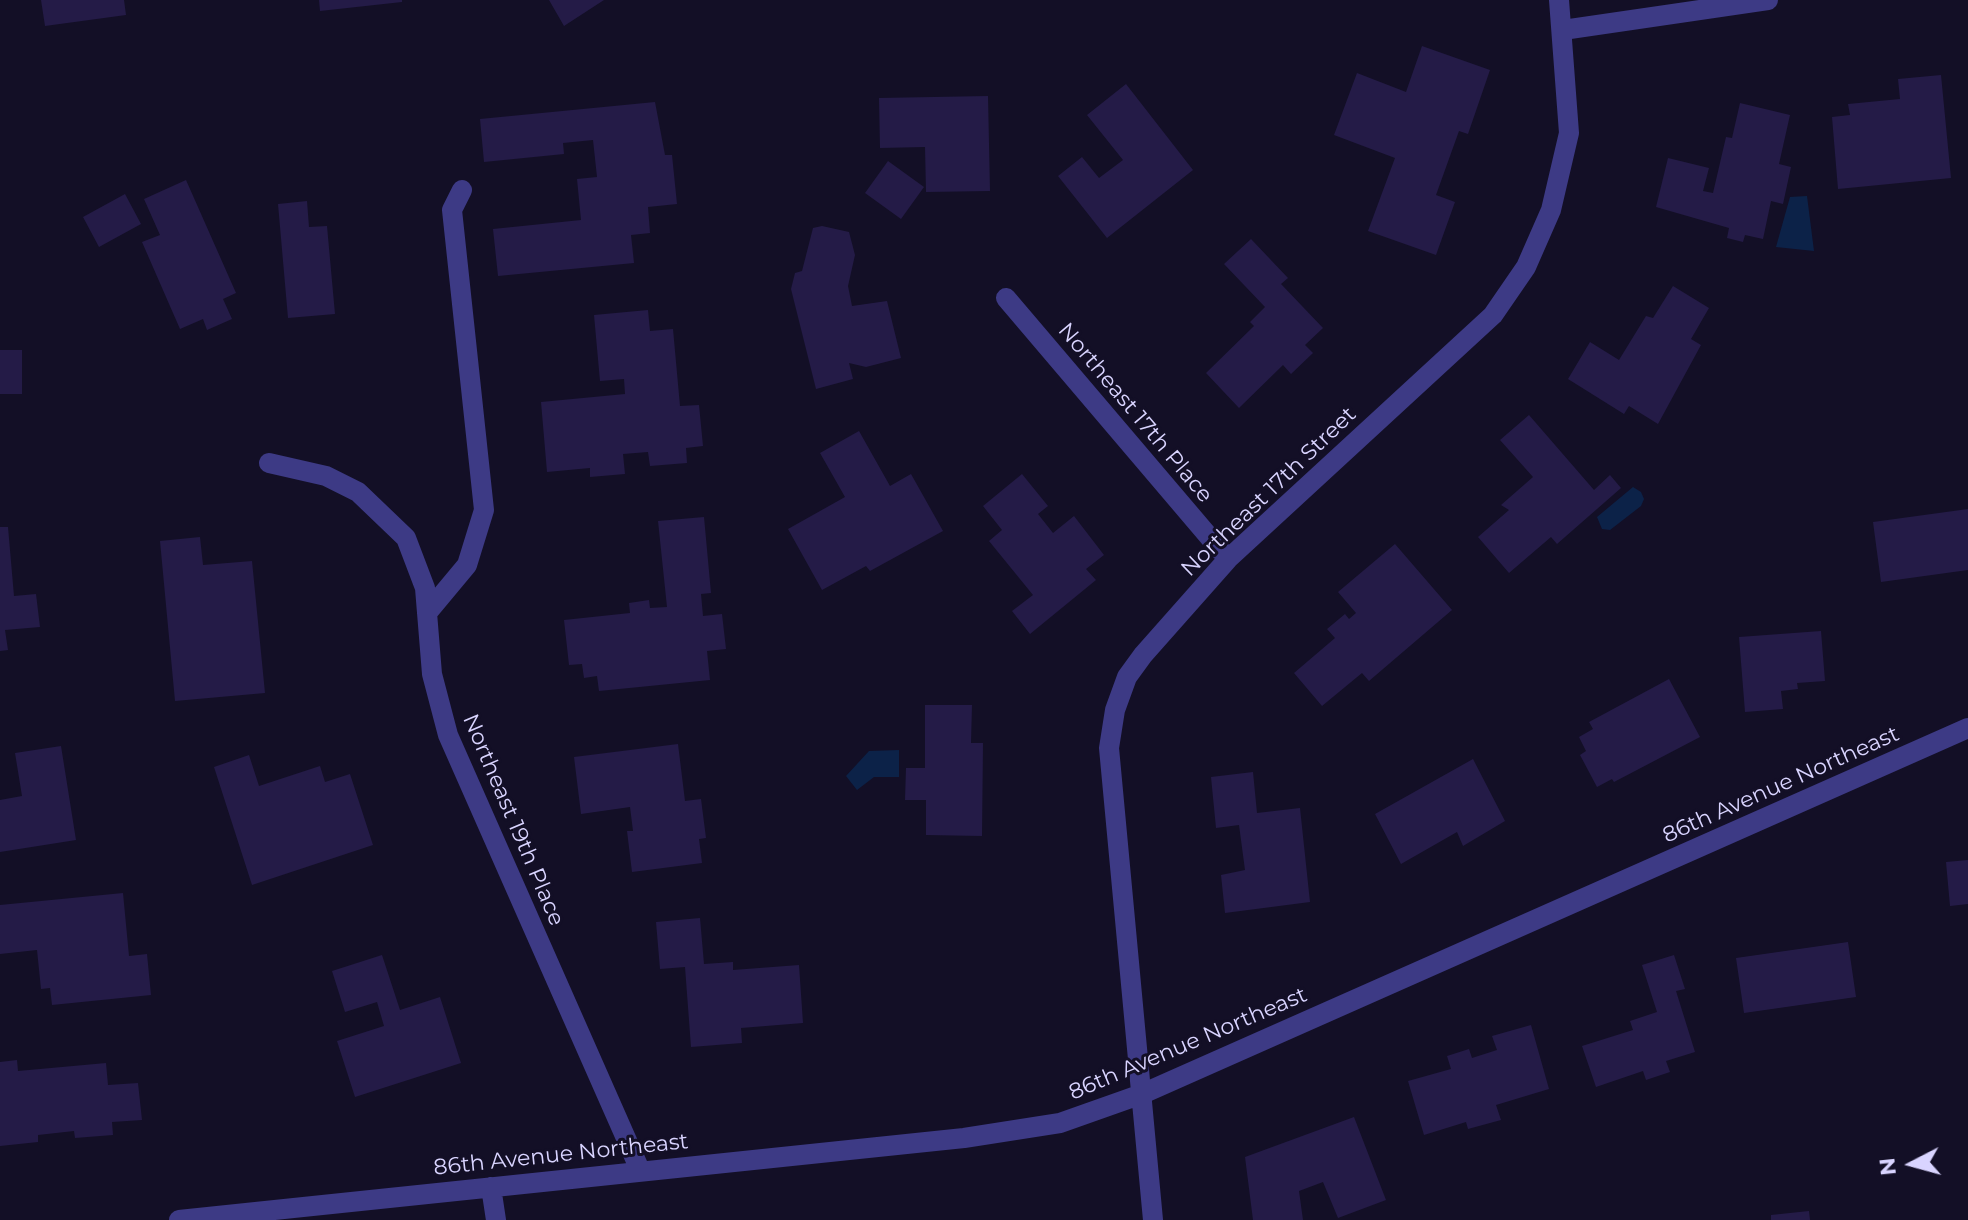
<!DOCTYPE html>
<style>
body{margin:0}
#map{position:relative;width:1968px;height:1220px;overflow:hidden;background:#130f26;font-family:Montserrat,sans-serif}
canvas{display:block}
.north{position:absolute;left:1872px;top:1124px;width:80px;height:80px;-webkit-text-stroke:6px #130f26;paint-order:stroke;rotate:264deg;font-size:22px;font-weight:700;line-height:32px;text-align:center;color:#d9d4ff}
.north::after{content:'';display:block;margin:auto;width:28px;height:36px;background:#d9d4ff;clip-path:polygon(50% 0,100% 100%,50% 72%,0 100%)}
</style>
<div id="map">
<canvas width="1968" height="1220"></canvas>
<div class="north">N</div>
</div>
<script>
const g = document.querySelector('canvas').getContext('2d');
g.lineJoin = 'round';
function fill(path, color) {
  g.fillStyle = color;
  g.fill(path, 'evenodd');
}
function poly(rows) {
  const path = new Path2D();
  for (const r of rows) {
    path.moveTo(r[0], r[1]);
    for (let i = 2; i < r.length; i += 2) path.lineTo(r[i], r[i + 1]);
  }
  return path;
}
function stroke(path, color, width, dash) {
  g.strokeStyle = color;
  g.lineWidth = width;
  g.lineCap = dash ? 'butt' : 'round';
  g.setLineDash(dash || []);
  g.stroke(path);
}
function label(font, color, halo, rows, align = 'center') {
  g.font = font + ' Montserrat,sans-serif';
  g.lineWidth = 6;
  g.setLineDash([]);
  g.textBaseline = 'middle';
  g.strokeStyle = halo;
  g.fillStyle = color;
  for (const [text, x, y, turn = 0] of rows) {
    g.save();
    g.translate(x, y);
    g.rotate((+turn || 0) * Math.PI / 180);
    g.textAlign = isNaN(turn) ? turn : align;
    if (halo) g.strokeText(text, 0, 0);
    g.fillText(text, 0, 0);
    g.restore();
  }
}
fill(poly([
 [1807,196,1814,251,1776,247,1790,197],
 [1633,487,1641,492,1644,499,1641,506,1610,530,1602,529,1597,517],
 [899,750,899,777,874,777,857,790,846,776,869,751]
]), '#0c2248');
fill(poly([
 [41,0,124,0,126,15,45,26],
 [319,0,402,0,402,2,320,11],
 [549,0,604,0,564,26],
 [1422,46,1490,70,1468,134,1459,131,1436,195,1455,202,1436,255,1368,231,1395,158,1334,135,1357,73,1406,92],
 [1941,75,1951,178,1838,189,1832,117,1850,115,1848,104,1900,99,1898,79],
 [1126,84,1193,170,1107,238,1058,176,1082,157,1099,178,1123,160,1087,115],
 [988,96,990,191,926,192,925,147,880,148,879,98],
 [655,102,665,155,672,155,677,204,648,207,650,233,631,235,634,263,498,276,493,229,581,220,577,179,597,177,593,140,563,143,564,154,484,162,480,119],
 [1740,103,1790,115,1779,164,1791,167,1783,204,1771,201,1763,239,1745,235,1743,242,1727,238,1729,228,1656,207,1668,158,1709,168,1703,191,1713,193,1726,137,1732,138],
 [888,161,924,187,901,219,865,193],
 [186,180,236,293,223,299,232,319,207,330,203,319,180,329,142,242,160,235,144,199],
 [125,194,141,224,99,247,83,217],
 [307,201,309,227,327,226,335,314,288,318,278,204],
 [822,226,849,232,855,255,848,286,852,306,887,301,901,358,866,367,849,363,853,379,816,389,791,289,795,273,802,271,813,228],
 [1251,239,1288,278,1281,284,1323,328,1305,345,1313,353,1291,374,1283,365,1239,408,1206,373,1254,326,1250,322,1265,307,1224,264],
 [1673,286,1709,308,1691,339,1701,345,1658,424,1629,406,1624,414,1568,379,1590,342,1619,360,1646,316,1653,318],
 [648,310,650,331,673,329,680,406,699,405,703,446,686,448,687,463,650,466,648,452,623,454,625,474,590,477,590,468,547,472,541,402,625,394,624,379,600,381,594,315],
 [0,350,22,350,22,394,0,394],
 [1529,415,1594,490,1610,475,1621,488,1557,544,1551,537,1509,573,1478,537,1509,510,1501,505,1533,477,1500,440],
 [859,431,890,486,911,474,943,531,870,571,866,566,822,590,788,529,845,497,820,453],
 [1022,474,1048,506,1038,514,1053,533,1074,516,1104,555,1086,569,1096,580,1030,634,1012,611,1033,595,989,541,1002,530,983,506],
 [1968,509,1968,570,1881,582,1873,522],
 [704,517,711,593,701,594,703,616,722,614,726,649,707,651,710,680,599,691,597,676,584,678,582,664,569,665,564,620,630,613,629,603,649,600,650,608,667,607,658,521],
 [0,527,8,527,14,596,36,594,40,627,5,630,8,650,0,651],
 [200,537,203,565,252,561,265,693,175,701,160,541],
 [1395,544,1452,610,1369,681,1362,673,1322,706,1294,673,1335,638,1327,629,1345,614,1349,619,1356,613,1338,592],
 [1821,631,1825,681,1797,683,1798,689,1781,691,1783,709,1745,712,1739,637],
 [1669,679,1700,737,1614,782,1612,779,1597,787,1580,755,1586,751,1579,737,1593,729,1589,722],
 [925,705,972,705,971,743,983,743,982,836,926,835,926,800,905,800,906,768,925,768],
 [678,744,685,801,701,799,706,838,699,839,702,863,632,872,627,831,633,831,630,807,581,814,574,757],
 [61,746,76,840,0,852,0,800,22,796,15,753],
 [249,755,259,786,320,766,325,782,350,774,373,845,252,885,214,767],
 [1473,759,1505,821,1463,846,1457,832,1401,864,1375,814],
 [1253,772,1257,813,1300,808,1310,902,1225,913,1221,875,1245,870,1239,825,1216,828,1211,777],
 [1968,860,1968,904,1950,906,1946,862],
 [123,893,129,956,147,954,151,995,52,1005,50,988,41,989,37,950,0,954,0,905],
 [700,918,704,964,733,962,733,970,799,965,803,1023,741,1028,742,1043,691,1047,685,967,660,969,656,922],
 [1848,942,1856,997,1744,1013,1736,958],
 [382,955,400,1010,440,997,461,1063,355,1097,337,1041,384,1026,377,1002,345,1012,332,971],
 [1674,955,1685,989,1676,991,1695,1052,1666,1061,1670,1072,1646,1080,1643,1071,1596,1087,1582,1046,1633,1030,1630,1021,1657,1012,1642,965],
 [1531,1025,1549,1089,1496,1105,1501,1120,1468,1129,1466,1122,1424,1135,1408,1081,1451,1069,1447,1056,1469,1049,1472,1058,1497,1050,1492,1036],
 [17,1060,18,1071,106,1063,108,1085,138,1083,142,1120,112,1122,113,1135,75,1138,74,1131,38,1135,38,1142,0,1146,0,1062],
 [1354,1117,1386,1200,1338,1218,1323,1182,1299,1191,1303,1220,1253,1220,1245,1157],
 [1809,1211,1810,1220,1771,1220,1771,1215]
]), '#241b47');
stroke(poly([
 [1563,30,1768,0],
 [1006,298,1228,559],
 [269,463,326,476,358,492,406,538,425,588,432,674,448,735,640,1170],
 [427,613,467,565,484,510,452,210,462,190],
 [491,1187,496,1220],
 [179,1220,964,1138,1060,1123,1142,1094,1968,728],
 [1153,1220,1109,748,1115,710,1127,677,1143,655,1228,559,1493,315,1526,267,1551,210,1569,133,1559,0]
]), '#3d3a85', 20);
label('22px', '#d9d4ff', '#130f26', [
 ["Northeast 17th Place",1135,413,50],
 ["Northeast 17th Street",1269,492,-44],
 ["86th Avenue Northeast",1781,785,-24],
 ["Northeast 19th Place",513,820,67],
 ["86th Avenue Northeast",1188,1044,-23],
 ["86th Avenue Northeast",561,1155,-6]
]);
</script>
